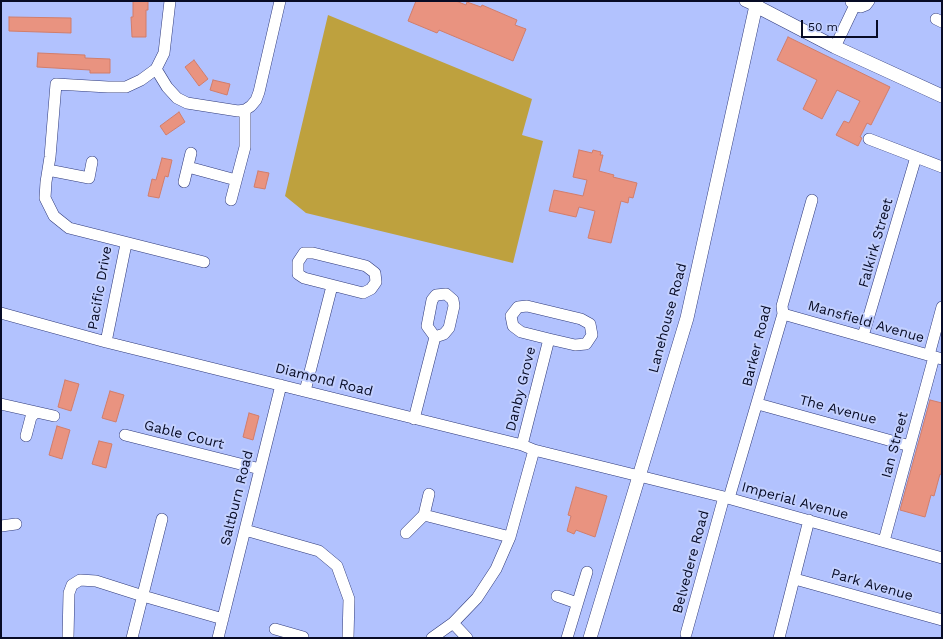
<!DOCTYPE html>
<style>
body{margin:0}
#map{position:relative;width:943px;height:639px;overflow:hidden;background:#b2c2fe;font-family:"Work Sans",sans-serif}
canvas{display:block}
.frame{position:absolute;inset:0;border:2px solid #070b25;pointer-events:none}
.scale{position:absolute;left:801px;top:20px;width:77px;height:18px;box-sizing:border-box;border:2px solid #070b25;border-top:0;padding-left:5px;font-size:12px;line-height:14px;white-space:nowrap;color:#070b25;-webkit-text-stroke:3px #c3d0fe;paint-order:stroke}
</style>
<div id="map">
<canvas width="943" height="639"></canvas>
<div class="frame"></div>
<div class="scale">50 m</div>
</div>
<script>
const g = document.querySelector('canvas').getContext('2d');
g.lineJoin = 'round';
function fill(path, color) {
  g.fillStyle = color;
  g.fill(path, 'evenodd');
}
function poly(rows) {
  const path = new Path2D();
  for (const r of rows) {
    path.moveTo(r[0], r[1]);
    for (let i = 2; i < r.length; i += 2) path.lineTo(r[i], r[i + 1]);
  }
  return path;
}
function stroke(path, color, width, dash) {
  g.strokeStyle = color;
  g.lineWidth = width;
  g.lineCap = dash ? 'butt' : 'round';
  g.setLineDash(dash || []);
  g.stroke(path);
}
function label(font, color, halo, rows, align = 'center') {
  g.font = font + ' "Work Sans",sans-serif';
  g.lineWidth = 4;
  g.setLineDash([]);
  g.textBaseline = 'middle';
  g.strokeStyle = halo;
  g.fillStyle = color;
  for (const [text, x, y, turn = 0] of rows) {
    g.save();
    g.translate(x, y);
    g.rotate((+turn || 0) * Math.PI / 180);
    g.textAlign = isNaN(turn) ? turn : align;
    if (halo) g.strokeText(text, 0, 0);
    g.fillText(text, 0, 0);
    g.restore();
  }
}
fill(poly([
 [328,15,532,99,522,135,543,141,513,263,306,213,285,196]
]), '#bea13e');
const building = poly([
 [133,1,148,1,148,10,146,10,146,37,132,37,131,17,133,17,133,1],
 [416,1,456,1,466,5,467,2,481,7,482,5,517,20,515,25,526,29,513,61,439,30,437,33,408,21,416,1],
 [9,17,71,18,71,33,9,31,9,17],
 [788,37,890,87,871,125,867,123,860,137,862,138,858,146,836,135,844,121,849,123,860,101,837,90,822,119,803,109,817,80,777,60,788,37],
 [38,53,85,55,85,58,110,59,110,73,90,73,90,70,37,67,38,53],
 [194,60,208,79,199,86,185,67,194,60],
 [213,80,230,84,227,95,210,90,213,80],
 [179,112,185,122,166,135,160,126,179,112],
 [579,150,592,153,593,150,601,152,600,155,603,155,599,171,614,175,613,177,637,183,633,198,629,197,628,203,621,201,611,243,588,238,595,211,579,207,576,217,549,211,554,190,583,196,587,180,573,177,579,150],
 [162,158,172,160,168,177,165,176,159,198,148,196,152,179,156,180,162,158],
 [258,171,269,173,265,189,254,187,258,171],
 [65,380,79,384,71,411,58,407,65,380],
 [110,391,124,395,116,422,102,418,110,391],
 [930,400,942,403,942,475,940,474,934,496,931,495,925,517,900,510,930,400],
 [249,413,259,416,253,440,243,437,249,413],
 [57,426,70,430,62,459,49,455,57,426],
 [99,441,112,444,106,468,92,464,99,441],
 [576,487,607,496,595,537,576,530,574,534,567,531,571,516,568,515,576,487]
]);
fill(building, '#e99380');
stroke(building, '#d17d6b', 1);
const minor = poly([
 [170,1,164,53,156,69,141,80,126,87,108,87,56,84,50,157,46,182,45,198,54,216,69,228,204,262],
 [745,1,756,6],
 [851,2,855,5,861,7,866,5,869,1],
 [936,19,942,22],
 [835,47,855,5],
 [156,69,167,87,177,98,187,103,238,111,245,110,251,106,256,100,259,92,280,1],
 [869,139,942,167],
 [188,167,236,180],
 [48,170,89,178,92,162],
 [184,182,191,153],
 [231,200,245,147,245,110],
 [304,253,313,253,366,266,375,273,376,282,371,289,363,293,304,278,298,274,298,262,304,253],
 [446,294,453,300,454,306,449,328,444,334,435,337,427,326,432,300,436,295,446,294],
 [1,313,106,342,522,445,534,450,724,497,942,558],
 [783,314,942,359],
 [863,336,916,157],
 [106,342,126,244],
 [929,355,942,307],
 [305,391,332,286],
 [1,404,54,416],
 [758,404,910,446],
 [414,419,435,337],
 [125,435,260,469],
 [26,436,31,417,36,412],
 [522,445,549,339,575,345,586,344,592,335,590,324,581,319,527,306,518,307,511,316,513,326,521,332,549,339],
 [729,498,783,314,782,306,812,200],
 [424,515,510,537],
 [1,526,16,524],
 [245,530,319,551,337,566,349,599,348,638],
 [406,533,424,515,429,494],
 [884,541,934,357],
 [795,579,942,620],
 [557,596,577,603],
 [453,623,467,638],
 [275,629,303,637,303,638],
 [686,634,724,497],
 [68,638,69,593,72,585,80,580,96,581,143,596,223,619],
 [132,638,162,519],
 [218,638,281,385],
 [432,638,453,623,477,598,496,569,510,537,534,450],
 [567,638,587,572],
 [779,638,809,520]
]);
const tertiary = poly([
 [756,6,835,47,942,96],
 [590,638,687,318,757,1]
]);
stroke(minor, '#303b7b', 12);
stroke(tertiary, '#303b7b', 14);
stroke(minor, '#fff', 11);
stroke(tertiary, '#fff', 13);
label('14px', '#070b25', '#c3d0fe', [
 ["Falkirk Street",876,243,-74],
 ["Pacific Drive",100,288,-80],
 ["Lanehouse Road",668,318,-75],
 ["Mansfield Avenue",866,322,16],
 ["Barker Road",757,346,-76],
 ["Diamond Road",324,380,14],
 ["Danby Grove",521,389,-76],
 ["The Avenue",838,410,15],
 ["Gable Court",184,435,14],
 ["Ian Street",895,445,-75],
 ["Saltburn Road",237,498,-76],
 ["Imperial Avenue",795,501,15],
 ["Belvedere Road",691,562,-75],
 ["Park Avenue",872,585,16]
]);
</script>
